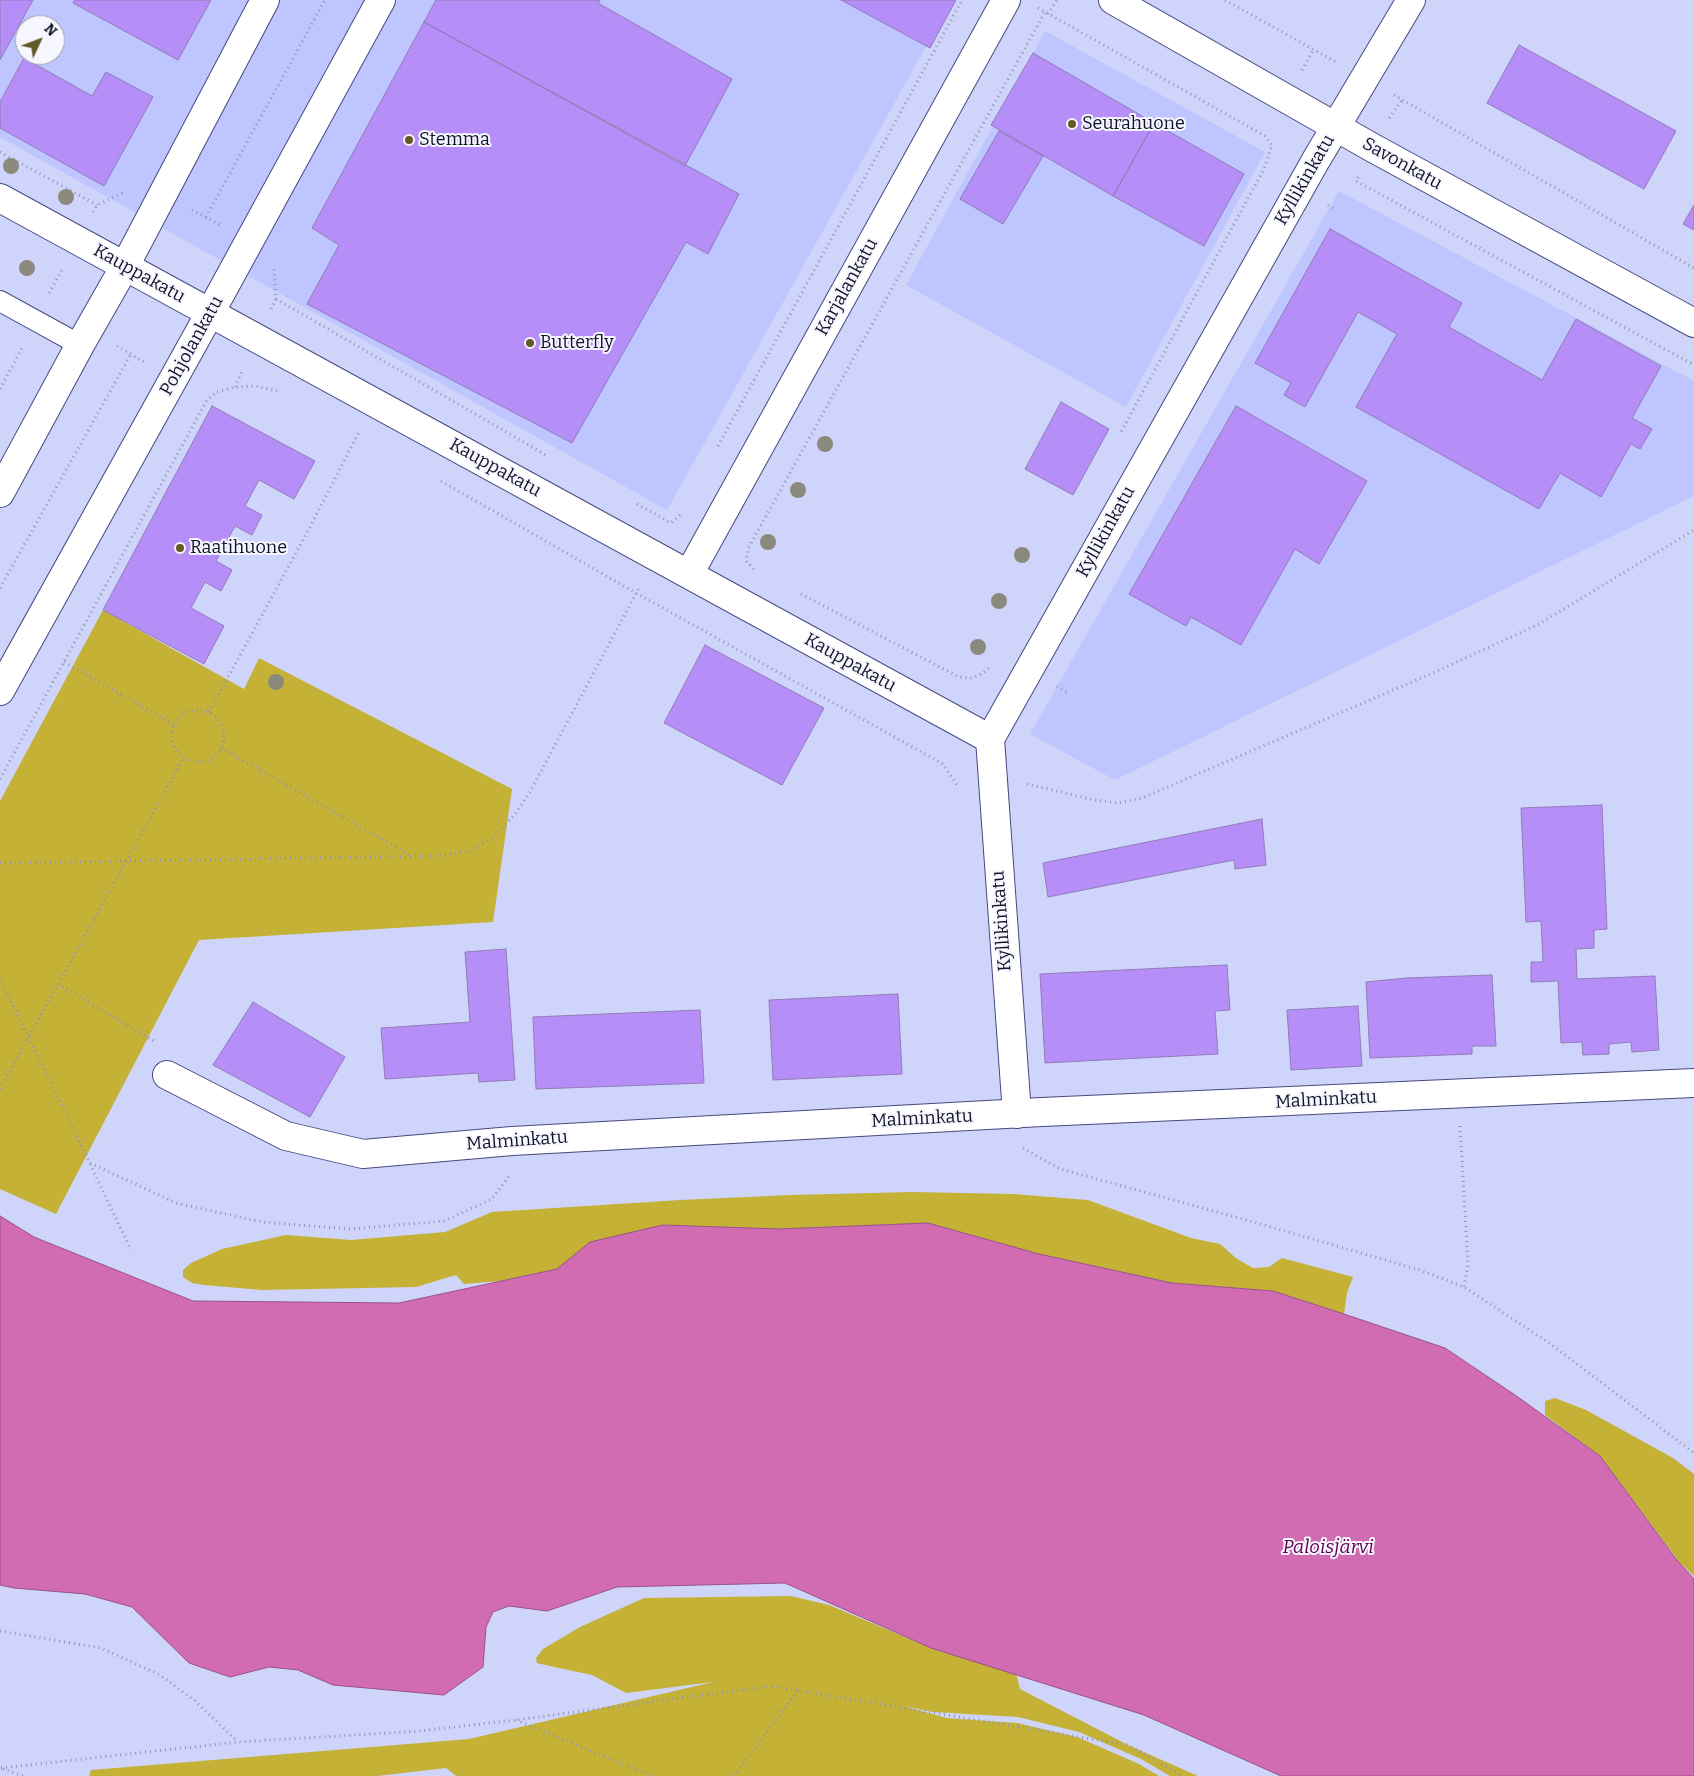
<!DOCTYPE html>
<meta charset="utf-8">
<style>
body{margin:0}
#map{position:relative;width:1694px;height:1776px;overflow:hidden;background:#cfd4fb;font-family:Bitter,serif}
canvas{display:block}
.north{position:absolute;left:15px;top:15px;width:50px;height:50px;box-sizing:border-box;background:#f6f7fe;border:1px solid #9b9ca9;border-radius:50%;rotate:47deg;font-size:14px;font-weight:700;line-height:20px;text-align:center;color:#12132a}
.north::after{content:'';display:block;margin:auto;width:18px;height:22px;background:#625926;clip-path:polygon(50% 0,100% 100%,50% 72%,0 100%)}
</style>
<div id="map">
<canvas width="1694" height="1776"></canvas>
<div class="north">N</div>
</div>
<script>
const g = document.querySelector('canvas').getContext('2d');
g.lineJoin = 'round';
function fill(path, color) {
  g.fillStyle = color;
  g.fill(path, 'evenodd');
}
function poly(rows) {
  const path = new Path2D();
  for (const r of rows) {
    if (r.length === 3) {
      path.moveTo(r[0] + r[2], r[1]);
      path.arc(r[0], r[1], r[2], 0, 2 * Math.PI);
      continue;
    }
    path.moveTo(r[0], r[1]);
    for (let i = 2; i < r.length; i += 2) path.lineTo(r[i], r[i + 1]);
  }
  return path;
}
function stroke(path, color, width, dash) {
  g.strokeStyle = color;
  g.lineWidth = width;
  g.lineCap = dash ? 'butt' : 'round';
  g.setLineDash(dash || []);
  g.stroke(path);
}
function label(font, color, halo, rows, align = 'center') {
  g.font = font + ' Bitter,serif';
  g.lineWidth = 4;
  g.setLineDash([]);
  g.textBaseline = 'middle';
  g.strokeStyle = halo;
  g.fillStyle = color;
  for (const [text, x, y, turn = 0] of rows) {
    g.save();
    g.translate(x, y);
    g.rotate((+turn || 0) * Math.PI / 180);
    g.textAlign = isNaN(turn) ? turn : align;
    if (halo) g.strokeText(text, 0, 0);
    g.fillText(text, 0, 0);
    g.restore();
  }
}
fill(poly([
 [0,0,952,0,667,510,0,137],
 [25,25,55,25,55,55,25,55],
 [1045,31,1265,152,1126,407,906,285],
 [1339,191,1694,381,1694,496,1115,780,1030,734]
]), '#bfc5fe');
fill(poly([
 [103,610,244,689,259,658,512,789,493,922,199,940,56,1214,0,1189,0,801],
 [912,1192,1013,1194,1088,1200,1191,1238,1220,1244,1237,1259,1253,1268,1269,1267,1282,1258,1353,1277,1347,1293,1344,1314,1273,1291,1172,1283,1039,1254,928,1223,779,1229,663,1225,580,1257,557,1269,500,1281,464,1284,456,1275,416,1287,262,1290,204,1285,192,1283,183,1277,183,1270,191,1263,222,1249,286,1235,351,1240,445,1232,492,1212,680,1200,791,1195],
 [1555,1398,1586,1410,1673,1458,1694,1474,1694,1576,1680,1563,1600,1456,1545,1415,1545,1401],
 [791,1596,829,1605,931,1648,1016,1673,1020,1689,1128,1745,1198,1776,1170,1776,1141,1759,1079,1732,1018,1717,933,1712,903,1706,947,1718,1017,1723,1077,1737,1139,1764,1159,1776,456,1776,446,1768,377,1776,89,1776,91,1770,469,1739,713,1682,626,1693,592,1675,545,1665,537,1663,536,1658,543,1649,580,1627,644,1598]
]), '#c5b135');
const water = poly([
 [0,1216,34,1237,193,1301,399,1303,557,1269,590,1242,663,1225,779,1229,928,1223,1039,1254,1172,1283,1273,1291,1344,1314,1445,1348,1515,1395,1600,1456,1676,1559,1694,1579,1694,1776,1281,1776,1144,1715,931,1648,785,1583,617,1587,547,1611,509,1606,493,1612,486,1627,483,1667,444,1695,333,1685,298,1670,269,1667,230,1677,189,1663,132,1607,85,1594,14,1588,0,1585,0,1216]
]);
fill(water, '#d16cb3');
stroke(water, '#98518a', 1);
const building = poly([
 [0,0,33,0,0,60,0,0],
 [75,0,211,0,178,60,73,3,75,0],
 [436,0,600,0,598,3,732,79,685,166,424,22,436,0],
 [841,0,956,0,930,48,841,0],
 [424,22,739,194,708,254,686,242,572,443,307,304,339,245,312,228,424,22],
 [1519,45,1676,131,1644,189,1487,103,1519,45],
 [1033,53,1154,123,1113,196,991,125,1033,53],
 [24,58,92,96,106,72,153,97,104,186,0,128,0,102,24,58],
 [1154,123,1244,174,1204,246,1113,196,1154,123],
 [999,131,1043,156,1003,224,960,199,999,131],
 [1694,205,1694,230,1683,224,1694,205],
 [1330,229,1462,303,1449,327,1542,380,1576,319,1661,366,1632,418,1652,429,1640,449,1631,444,1601,497,1560,473,1539,509,1356,407,1397,334,1358,312,1305,407,1284,395,1291,383,1255,363,1330,229],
 [1061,402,1109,429,1073,495,1025,469,1061,402],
 [212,406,315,461,294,499,259,480,245,506,262,515,252,535,235,526,216,561,232,570,221,591,205,582,191,608,224,626,204,664,103,610,212,406],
 [1236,406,1367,481,1319,564,1295,549,1241,645,1191,617,1186,626,1129,594,1236,406],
 [705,645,824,708,782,785,664,723,705,645],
 [1602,805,1607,929,1594,930,1594,948,1576,949,1577,979,1655,976,1659,1050,1632,1052,1631,1042,1609,1044,1609,1054,1583,1055,1582,1042,1561,1043,1558,981,1531,982,1531,962,1543,962,1541,921,1526,922,1521,808,1602,805],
 [1262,819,1266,865,1235,869,1234,860,1048,897,1043,863,1262,819],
 [506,949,515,1080,479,1082,478,1073,385,1079,381,1028,470,1022,465,952,506,949],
 [1227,965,1230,1010,1215,1011,1218,1054,1045,1063,1040,974,1227,965],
 [1492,975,1496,1046,1472,1046,1472,1054,1370,1058,1366,982,1406,978,1492,975],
 [898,994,902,1074,773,1080,769,1000,898,994],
 [253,1002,345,1057,310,1117,213,1065,253,1002],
 [1358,1006,1362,1066,1291,1070,1287,1010,1358,1006],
 [700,1010,704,1083,536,1089,533,1017,700,1010]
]);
fill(building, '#b58ef7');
stroke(building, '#917cb8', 1);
const service = poly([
 [0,301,80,345]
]);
const minor = poly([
 [1113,0,1373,148,1694,323],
 [0,198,990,739],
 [689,574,1006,0],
 [167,1075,286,1136,363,1154,512,1141,1042,1112,1694,1083],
 [1017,1114,990,739,1316,160,1411,0]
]);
const secondary = poly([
 [0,493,80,345,125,266,265,0],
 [0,691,210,313,381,0]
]);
stroke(service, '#464980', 22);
stroke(minor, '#464980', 30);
stroke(secondary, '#464980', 30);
stroke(poly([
 [1225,0,1336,62],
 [1038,8,1265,136,1272,145,1264,169,1120,434],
 [1048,14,1057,0],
 [1302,70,1314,49],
 [1394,95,1694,268],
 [1389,118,1402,100],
 [0,152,97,205],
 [1358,177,1356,181,1694,365],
 [1328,205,1336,210],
 [192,210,220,225],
 [93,212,97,205,125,192],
 [206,217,325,0],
 [49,293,62,270],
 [276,299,546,455],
 [271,309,276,299,274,269],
 [117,346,144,362],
 [235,387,243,369],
 [0,389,22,348],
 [718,446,962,0],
 [441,481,636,593,943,764,957,785,959,785],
 [637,504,671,523,682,513],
 [754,569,746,561,749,547,1045,12],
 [0,588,131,354],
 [801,594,959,677,972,678,983,673,989,668],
 [64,662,175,725],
 [1057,686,1068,693],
 [198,736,26],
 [209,712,309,529,359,432],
 [221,748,410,855],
 [0,779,207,400,217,392,235,387,255,386,278,391],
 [1027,784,1095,800,1119,803,1142,798,1433,673,1539,624,1694,530],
 [0,863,436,856,469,851,493,838,515,814,530,792,640,586],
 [0,979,90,1163,176,1203,262,1222,350,1229,444,1221,492,1199,510,1175],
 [58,984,154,1041,155,1044],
 [0,1089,184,757],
 [1460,1126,1468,1264,1464,1287],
 [1023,1148,1060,1169,1243,1219,1420,1270,1464,1287,1552,1345,1694,1453],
 [90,1164,131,1250],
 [0,1631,101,1648,160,1675,195,1701,237,1741],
 [516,1720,652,1776],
 [1,1768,238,1742,420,1731,515,1720,771,1686,1128,1745,1183,1776],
 [3,1769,24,1776],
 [734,1776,798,1690]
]), '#9094b5', 3, [1, 4]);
stroke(service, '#fff', 20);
stroke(minor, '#fff', 28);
stroke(secondary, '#fff', 28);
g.fillStyle = '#8b897c';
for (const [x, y] of [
 [11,166],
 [66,197],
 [27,268],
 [825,444],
 [798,490],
 [768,542],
 [1022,555],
 [999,601],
 [978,647],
 [276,682]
]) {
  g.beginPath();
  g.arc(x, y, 8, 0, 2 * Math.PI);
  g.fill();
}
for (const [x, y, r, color] of [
 [1072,124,5,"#625926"],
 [409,140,5,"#625926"],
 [530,343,5,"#625926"],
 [180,548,5,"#625926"]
]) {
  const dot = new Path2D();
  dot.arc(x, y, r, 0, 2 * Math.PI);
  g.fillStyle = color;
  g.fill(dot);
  stroke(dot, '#f6f7fe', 2);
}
label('18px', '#12132a', '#f6f7fe', [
 ["Seurahuone",1082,124],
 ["Stemma",419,140],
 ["Butterfly",540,343],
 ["Raatihuone",190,548]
], 'left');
label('18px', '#12132a', '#f6f7fe', [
 ["Savonkatu",1402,164,29],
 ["Kyllikinkatu",1305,180,-60],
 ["Kauppakatu",139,274,29],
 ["Karjalankatu",847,287,-61],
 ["Pohjolankatu",192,346,-61],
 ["Kauppakatu",495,468,29],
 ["Kyllikinkatu",1106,532,-61],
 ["Kauppakatu",850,663,29],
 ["Kyllikinkatu",1002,921,-94],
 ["Malminkatu",1326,1100,-3],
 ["Malminkatu",922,1119,-3],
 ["Malminkatu",517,1141,-4]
]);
label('italic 19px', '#60004c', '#f6f7fe', [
 ["Paloisjärvi",1328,1548]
]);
</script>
